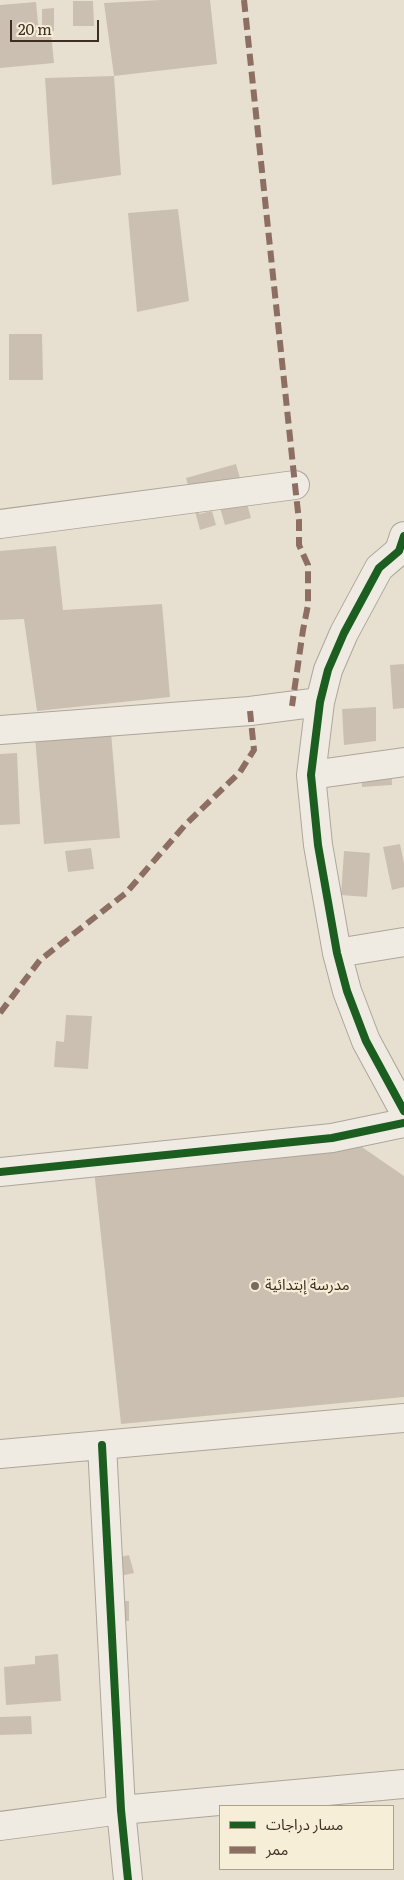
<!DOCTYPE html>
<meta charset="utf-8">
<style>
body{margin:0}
#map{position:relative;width:404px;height:1880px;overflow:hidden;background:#e7e0d1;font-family:Literata,"Noto Sans Arabic",serif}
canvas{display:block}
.legend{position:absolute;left:219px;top:1805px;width:175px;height:65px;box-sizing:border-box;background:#f7eed8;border:1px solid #ada18e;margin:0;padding:6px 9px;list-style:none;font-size:15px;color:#3d2e20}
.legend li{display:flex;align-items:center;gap:10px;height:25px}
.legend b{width:25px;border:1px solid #ada18e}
.scale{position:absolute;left:10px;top:20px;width:89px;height:22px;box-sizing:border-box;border:2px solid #3d2e20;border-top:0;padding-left:6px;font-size:15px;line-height:18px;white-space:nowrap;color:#3d2e20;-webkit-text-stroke:4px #f7eed8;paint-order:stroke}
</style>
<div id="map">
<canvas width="404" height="1880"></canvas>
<ul class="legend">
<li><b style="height:6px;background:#1b5e20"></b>مسار دراجات</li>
<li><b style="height:6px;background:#8d6e63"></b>ممر</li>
</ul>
<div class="scale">20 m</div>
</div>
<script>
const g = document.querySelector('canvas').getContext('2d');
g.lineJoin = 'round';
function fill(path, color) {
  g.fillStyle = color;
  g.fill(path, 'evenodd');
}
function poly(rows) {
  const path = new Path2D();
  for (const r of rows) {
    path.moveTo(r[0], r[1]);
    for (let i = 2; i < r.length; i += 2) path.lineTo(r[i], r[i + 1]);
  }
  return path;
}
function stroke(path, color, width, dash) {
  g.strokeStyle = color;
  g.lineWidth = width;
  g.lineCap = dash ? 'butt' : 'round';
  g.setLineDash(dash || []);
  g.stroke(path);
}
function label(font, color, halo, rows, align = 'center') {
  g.font = font + ' Literata,"Noto Sans Arabic",serif';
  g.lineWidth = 4.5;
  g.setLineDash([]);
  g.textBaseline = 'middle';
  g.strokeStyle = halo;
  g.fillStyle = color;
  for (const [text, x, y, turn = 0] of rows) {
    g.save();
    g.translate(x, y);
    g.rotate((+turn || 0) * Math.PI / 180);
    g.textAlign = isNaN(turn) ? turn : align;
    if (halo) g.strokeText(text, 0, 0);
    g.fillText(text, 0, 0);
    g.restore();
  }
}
fill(poly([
 [161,0,210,0,217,64,114,76,121,175,52,185,45,78,114,76,104,3],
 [73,1,93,1,94,26,73,26],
 [36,2,39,34,51,33,54,63,0,68,0,5],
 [54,8,54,31,42,31,42,9],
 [178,209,189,301,137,312,128,213],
 [9,334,42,334,43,380,9,380],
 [236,464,251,518,225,525,215,490,194,496,199,514,212,511,216,525,200,530,186,478],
 [56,546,63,610,162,604,170,697,37,711,24,619,0,620,0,551],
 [404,664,404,708,393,709,390,665],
 [376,707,376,741,344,745,342,709],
 [111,733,120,838,44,844,35,737],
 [17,753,20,824,0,825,0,754],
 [391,756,392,785,362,787,361,757],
 [400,844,404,863,404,887,392,890,383,847],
 [91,848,94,869,68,872,65,851],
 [344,851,370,853,367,897,341,895],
 [66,1015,92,1016,88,1069,54,1067,56,1041,64,1042],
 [359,1145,404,1176,404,1397,121,1424,94,1170],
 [129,1555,134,1573,106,1579,103,1561],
 [103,1601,129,1601,129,1621,103,1621],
 [58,1654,61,1701,6,1705,4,1667,35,1664,35,1656],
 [31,1716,32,1734,0,1735,0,1717]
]), '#cbbfb2');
const street = poly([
 [0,524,295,485],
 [404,536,399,551,379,568,344,633,328,670,320,702,311,775,318,845,337,953,347,991,366,1041,404,1111],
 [0,730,250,711,320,702],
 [311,775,404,762],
 [337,953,404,942],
 [0,1172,332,1138,404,1123],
 [102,1445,121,1810,128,1880],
 [0,1454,404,1418],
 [0,1826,121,1810,404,1784]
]);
stroke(street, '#ada599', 30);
stroke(street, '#efebe3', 28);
stroke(poly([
 [244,0,295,485,299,521,299,545,308,565,308,605,303,630,292,706],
 [0,1013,40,960,126,893,186,824,240,772,254,750,250,711]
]), '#8d6e63', 6, [12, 6]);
stroke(poly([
 [404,536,399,551,379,568,344,633,328,670,320,702,311,775,318,845,337,953,347,991,366,1041,404,1111],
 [0,1172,332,1138,404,1123],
 [102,1445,121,1810,128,1880]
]), '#1b5e20', 8);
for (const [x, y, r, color] of [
 [255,1286,5,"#786c5e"]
]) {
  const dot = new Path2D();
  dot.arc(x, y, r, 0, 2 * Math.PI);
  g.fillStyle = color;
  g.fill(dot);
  stroke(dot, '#f7eed8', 2);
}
label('15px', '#3d2e20', '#f7eed8', [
 ["مدرسة إبتدائية",265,1286]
], 'left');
</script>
